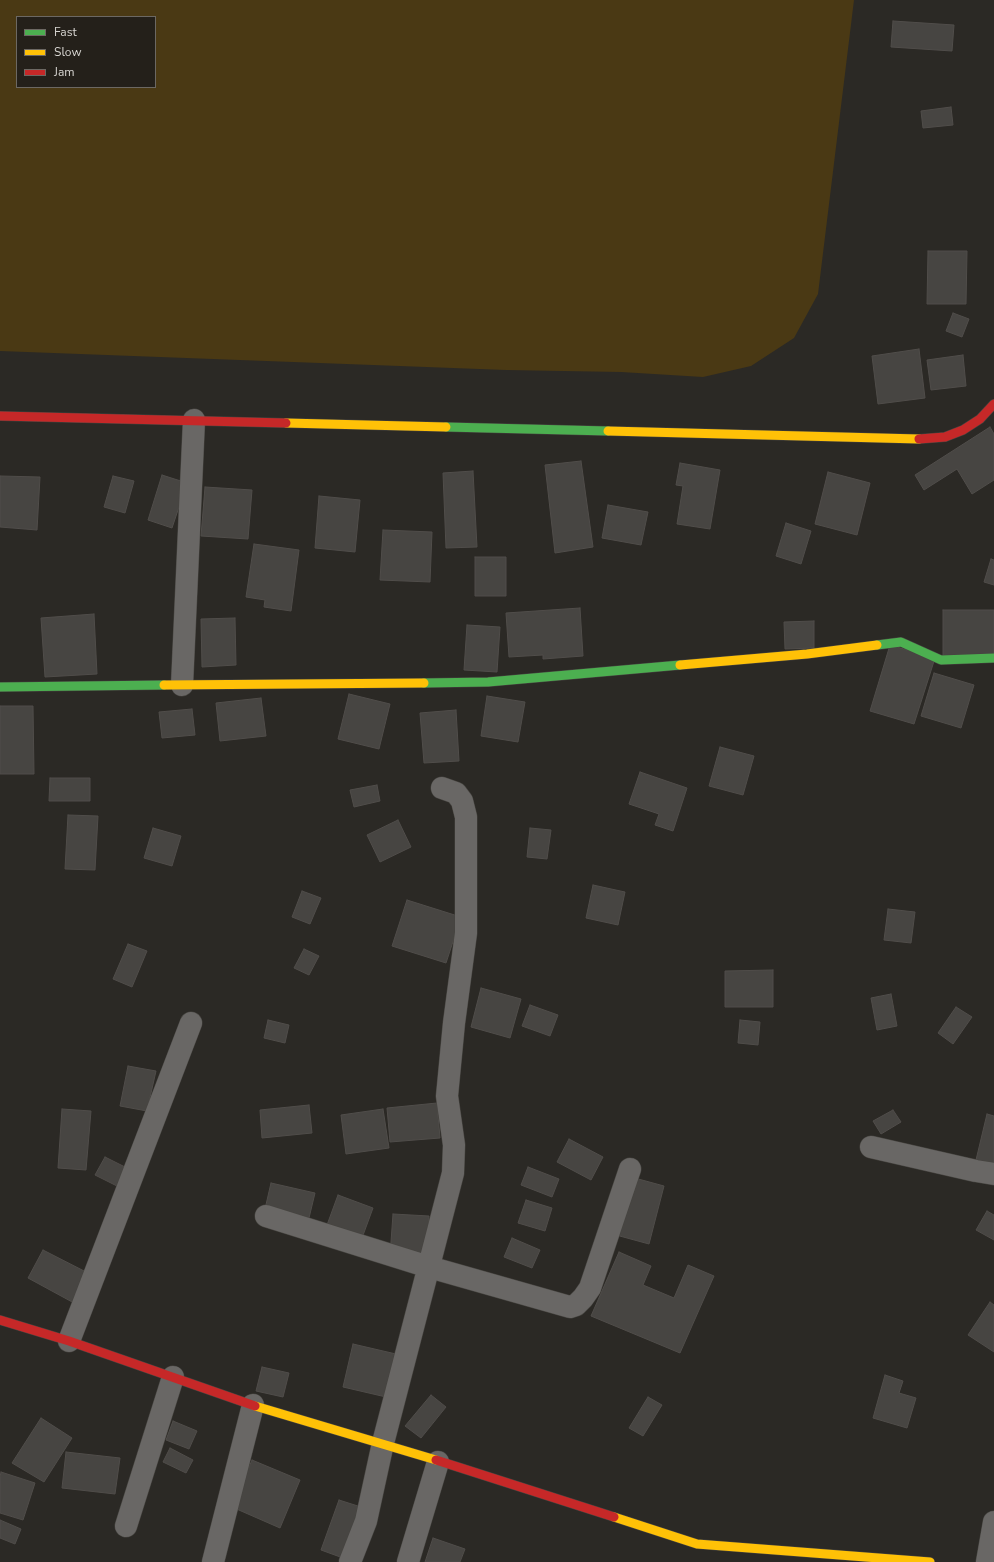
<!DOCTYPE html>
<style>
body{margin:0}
#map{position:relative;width:994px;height:1562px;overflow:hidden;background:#2b2925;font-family:"Nunito Sans",sans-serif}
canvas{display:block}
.legend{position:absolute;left:16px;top:16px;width:140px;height:72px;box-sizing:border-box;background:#24201a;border:1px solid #6c6863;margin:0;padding:5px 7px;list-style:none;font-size:12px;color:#d7d5d1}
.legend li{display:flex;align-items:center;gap:8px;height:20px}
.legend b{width:20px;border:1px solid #6c6863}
</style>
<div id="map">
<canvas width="994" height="1562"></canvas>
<ul class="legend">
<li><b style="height:5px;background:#4caf50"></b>Fast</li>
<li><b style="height:5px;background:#ffc107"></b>Slow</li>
<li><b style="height:5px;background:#c62828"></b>Jam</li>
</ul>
</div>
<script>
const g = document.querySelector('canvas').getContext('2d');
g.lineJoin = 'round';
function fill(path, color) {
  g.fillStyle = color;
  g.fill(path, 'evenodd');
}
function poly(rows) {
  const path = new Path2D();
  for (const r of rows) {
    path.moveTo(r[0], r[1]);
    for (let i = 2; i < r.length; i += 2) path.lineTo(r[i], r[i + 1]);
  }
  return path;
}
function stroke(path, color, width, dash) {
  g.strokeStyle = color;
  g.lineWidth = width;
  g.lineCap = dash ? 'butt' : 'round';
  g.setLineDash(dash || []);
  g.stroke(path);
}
fill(poly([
 [0,0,854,0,818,294,794,338,751,366,703,377,621,372,506,370,0,351],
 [17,17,155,17,155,87,17,87]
]), '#4a3914');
const building = poly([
 [893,21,954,25,952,51,891,47,893,21],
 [951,107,953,125,923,128,921,111,951,107],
 [928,251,967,251,966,304,927,304,928,251],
 [953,313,969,319,962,337,946,331,953,313],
 [919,349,925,398,878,404,872,356,919,349],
 [963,355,966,386,931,390,927,360,963,355],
 [990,427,994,434,994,480,972,494,957,469,924,490,915,475,990,427],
 [581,461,593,547,555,553,545,465,581,461],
 [680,463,720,470,710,529,677,524,683,486,676,485,680,463],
 [473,471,477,547,446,548,443,473,473,471],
 [828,472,870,483,857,535,815,524,828,472],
 [162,475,187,483,172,528,148,520,162,475],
 [0,476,40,477,37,530,0,527,0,476],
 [113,476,134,481,125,513,104,507,113,476],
 [205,487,252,490,248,539,201,536,205,487],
 [319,496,360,500,355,552,315,548,319,496],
 [608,505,648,512,641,545,602,538,608,505],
 [786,523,811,531,801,564,776,556,786,523],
 [383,530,432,532,430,582,380,580,383,530],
 [254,544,299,550,291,611,264,607,265,600,246,597,254,544],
 [475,557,506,557,506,596,475,596,475,557],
 [991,559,994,560,994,585,984,582,991,559],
 [580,608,583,656,543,659,543,655,509,657,506,613,580,608],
 [943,610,994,610,994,656,943,656,943,610],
 [94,614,97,674,45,677,41,618,94,614],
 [235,618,236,665,202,667,201,619,235,618],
 [814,621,814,648,785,649,784,622,814,621],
 [467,625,500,627,497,672,464,670,467,625],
 [890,645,935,658,914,724,870,711,890,645],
 [934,673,974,685,961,728,921,716,934,673],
 [349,694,390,704,379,749,338,739,349,694],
 [487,696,525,702,518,742,481,736,487,696],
 [261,698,266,736,220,741,216,703,261,698],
 [0,706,33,706,34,774,0,774,0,706],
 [192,709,195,735,162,738,159,712,192,709],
 [456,710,459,761,424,763,420,713,456,710],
 [720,747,754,756,743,795,709,786,720,747],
 [640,772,687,788,673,831,655,825,659,814,629,804,640,772],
 [50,778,90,778,90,801,49,801,50,778],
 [377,785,380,801,354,807,350,790,377,785],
 [68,815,98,816,95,870,65,869,68,815],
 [398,820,411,847,380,862,367,835,398,820],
 [153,828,181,836,172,866,144,858,153,828],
 [530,828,551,830,547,859,527,857,530,828],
 [593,885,625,892,618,925,586,918,593,885],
 [302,891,321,898,310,924,292,917,302,891],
 [407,900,461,917,446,963,392,946,407,900],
 [888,909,915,912,911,943,884,940,888,909],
 [128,944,147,951,132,987,113,979,128,944],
 [304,949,319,956,309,975,294,968,304,949],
 [773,970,773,1007,725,1007,725,971,773,970],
 [481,988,521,999,510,1038,471,1027,481,988],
 [891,994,897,1026,877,1030,871,998,891,994],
 [530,1005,558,1015,550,1036,522,1026,530,1005],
 [956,1007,972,1017,953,1044,938,1033,956,1007],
 [268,1020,289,1025,285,1043,264,1038,268,1020],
 [740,1020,760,1022,758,1045,738,1043,740,1020],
 [128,1066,156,1071,147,1111,120,1106,128,1066],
 [437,1103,440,1138,390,1142,387,1108,437,1103],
 [309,1105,312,1133,262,1138,260,1110,309,1105],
 [62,1109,91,1111,86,1170,58,1168,62,1109],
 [383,1109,389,1148,346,1154,341,1115,383,1109],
 [893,1110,901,1122,881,1134,873,1121,893,1110],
 [987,1114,994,1116,994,1164,976,1160,987,1114],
 [569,1139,603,1157,591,1180,557,1162,569,1139],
 [105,1157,131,1170,121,1188,95,1175,105,1157],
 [528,1167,559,1179,552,1197,521,1185,528,1167],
 [631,1177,664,1186,649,1244,616,1235,631,1177],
 [271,1183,315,1193,309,1218,265,1209,271,1183],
 [338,1195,373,1208,362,1238,327,1225,338,1195],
 [526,1200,552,1208,545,1231,518,1223,526,1200],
 [987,1211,994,1215,994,1240,976,1230,987,1211],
 [393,1214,429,1216,426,1258,390,1256,393,1214],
 [512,1238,540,1250,532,1268,504,1257,512,1238],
 [43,1250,90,1274,74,1303,28,1278,43,1250],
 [619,1252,651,1266,643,1285,674,1298,688,1265,714,1276,680,1353,591,1316,619,1252],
 [990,1302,994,1305,994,1352,968,1335,990,1302],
 [353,1344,396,1354,386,1397,343,1387,353,1344],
 [262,1367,289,1373,283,1397,256,1391,262,1367],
 [885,1375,903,1381,899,1393,916,1398,907,1428,873,1418,885,1375],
 [431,1395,446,1407,421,1438,405,1426,431,1395],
 [648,1397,662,1405,643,1436,629,1428,648,1397],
 [41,1418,72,1438,44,1482,12,1463,41,1418],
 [173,1421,197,1431,189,1449,166,1440,173,1421],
 [170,1448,193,1460,186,1473,163,1462,170,1448],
 [66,1452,120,1458,115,1494,62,1488,66,1452],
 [252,1460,300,1480,280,1528,232,1507,252,1460],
 [1,1472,35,1483,23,1520,0,1513,0,1477,1,1472],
 [339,1500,361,1507,343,1558,321,1550,339,1500],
 [0,1520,21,1529,15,1544,0,1538,0,1520],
 [433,1538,465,1549,460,1562,425,1562,433,1538]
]);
fill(building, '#474542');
stroke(building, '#504d4a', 1);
const street = poly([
 [182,685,194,420],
 [871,1147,976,1171,994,1174],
 [266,1216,429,1267,570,1307,576,1305,583,1298,590,1288,630,1169],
 [69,1341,191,1023],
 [126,1526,173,1377],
 [213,1562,253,1405],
 [350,1562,366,1521,383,1443,453,1173,454,1145,447,1096,454,1023,466,933,466,817,462,801,456,793,442,788],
 [408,1562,438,1462],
 [987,1562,994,1522]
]);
const fast = poly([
 [446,427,608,431],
 [877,645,901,642,941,660,994,658],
 [424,683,488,682,680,665],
 [0,687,164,685]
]);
const slow = poly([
 [286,423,446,427],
 [608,431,919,439],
 [680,665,807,654,877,645],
 [164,685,424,683],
 [255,1406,436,1460],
 [614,1517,697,1544,930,1562]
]);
const jam = poly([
 [0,416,286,423],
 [919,439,945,437,963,430,980,419,994,404],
 [0,1320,69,1341,255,1406],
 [436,1460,614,1517]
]);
stroke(street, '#474541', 23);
stroke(fast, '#474541', 10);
stroke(slow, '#474541', 10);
stroke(jam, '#474541', 10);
stroke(street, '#696765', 22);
stroke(fast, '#4caf50', 9);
stroke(slow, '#ffc107', 9);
stroke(jam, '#c62828', 9);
</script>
